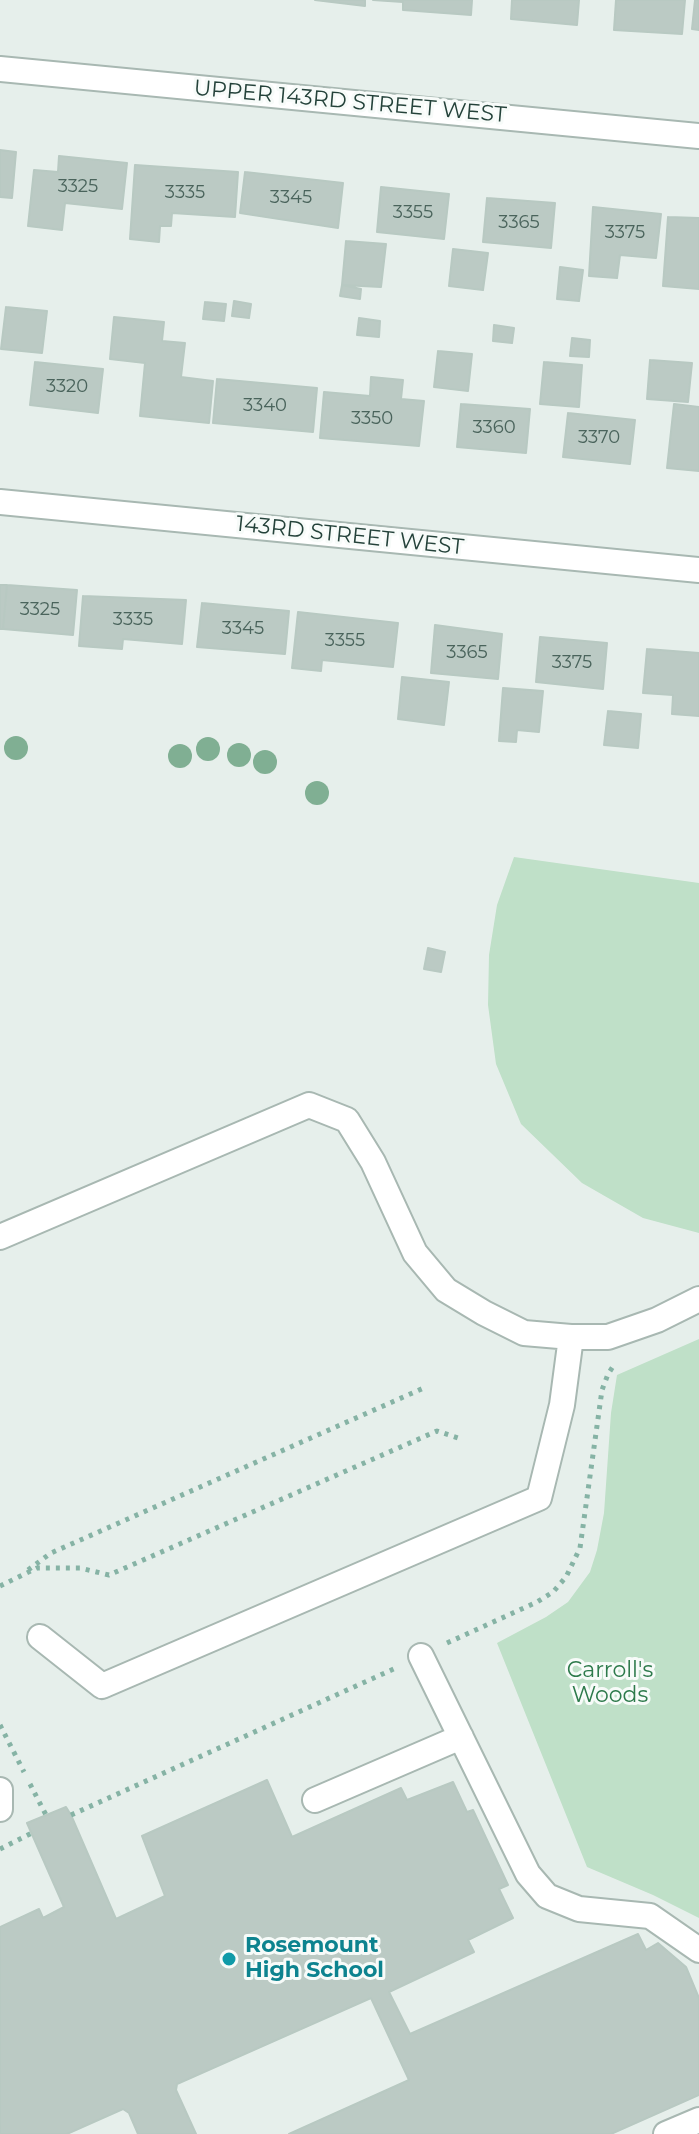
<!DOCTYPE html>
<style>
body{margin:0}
canvas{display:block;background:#e6efeb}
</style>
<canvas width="699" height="2134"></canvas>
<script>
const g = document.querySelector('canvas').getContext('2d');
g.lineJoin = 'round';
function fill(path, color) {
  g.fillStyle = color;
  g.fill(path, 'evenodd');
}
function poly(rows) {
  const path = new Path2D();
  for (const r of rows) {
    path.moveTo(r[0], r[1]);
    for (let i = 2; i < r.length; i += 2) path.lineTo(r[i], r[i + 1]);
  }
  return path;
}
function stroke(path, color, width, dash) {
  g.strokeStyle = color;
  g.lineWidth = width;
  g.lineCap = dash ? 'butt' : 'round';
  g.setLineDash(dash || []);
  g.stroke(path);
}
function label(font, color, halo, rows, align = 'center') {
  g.font = font + ' Montserrat,sans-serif';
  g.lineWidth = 6;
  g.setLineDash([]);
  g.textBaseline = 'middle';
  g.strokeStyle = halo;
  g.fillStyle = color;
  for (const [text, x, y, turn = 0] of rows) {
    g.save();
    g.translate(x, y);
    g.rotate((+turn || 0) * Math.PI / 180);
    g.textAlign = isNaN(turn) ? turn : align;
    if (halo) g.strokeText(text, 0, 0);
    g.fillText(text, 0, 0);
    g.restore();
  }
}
fill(poly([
 [514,857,699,883,699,1233,643,1218,582,1183,521,1124,496,1064,488,1005,489,955,497,905],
 [699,1339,699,1918,653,1895,587,1867,497,1643,546,1617,568,1602,590,1572,597,1550,604,1513,611,1413,617,1375]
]), '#bfe0c8');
const building = poly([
 [315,0,365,0,365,6,315,0],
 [373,0,472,0,471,15,403,10,403,2,373,0],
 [512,0,579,0,577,25,511,19,512,0],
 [616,0,685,0,682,34,614,30,616,0],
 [695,0,699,0,699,30,692,29,695,0],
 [0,150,16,152,12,198,0,197,0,150],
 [59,156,127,163,122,209,65,203,62,230,28,226,34,170,58,172,59,156],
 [135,165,238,172,235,217,172,213,171,226,160,226,159,242,130,239,135,165],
 [245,172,343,183,338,228,240,213,245,172],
 [381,187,449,194,444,239,377,232,381,187],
 [487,198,555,203,551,248,483,242,487,198],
 [593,207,661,214,656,258,620,255,617,278,589,276,593,207],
 [668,217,699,218,699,289,663,286,668,217],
 [346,241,386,244,381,287,342,285,346,241],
 [453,249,488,253,483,290,449,286,453,249],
 [560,267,583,270,579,301,557,299,560,267],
 [342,285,361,289,360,299,340,296,342,285],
 [234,301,251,304,249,318,232,316,234,301],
 [205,302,226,304,224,321,203,319,205,302],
 [6,307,47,311,42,353,1,349,6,307],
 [114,317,164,322,162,341,185,343,181,377,213,381,209,423,140,416,145,363,110,359,114,317],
 [359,318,380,321,379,337,357,335,359,318],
 [494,325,514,328,512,343,493,341,494,325],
 [572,338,590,340,589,357,570,356,572,338],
 [438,351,472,354,468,391,434,387,438,351],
 [650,360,692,363,688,402,647,399,650,360],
 [35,362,103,369,98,413,30,405,35,362],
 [544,362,582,365,579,407,540,404,544,362],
 [371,377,403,380,401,399,424,401,419,446,320,438,324,392,370,396,371,377],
 [217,379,317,388,313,432,213,423,217,379],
 [461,404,530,409,526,453,457,447,461,404],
 [674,404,699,407,699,471,667,468,674,404],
 [568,413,635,420,630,464,563,457,568,413],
 [0,585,7,585,3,629,0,629,0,585],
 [7,585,77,590,73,635,3,629,7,585],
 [83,596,186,600,182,644,123,639,122,649,79,646,83,596],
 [202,603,289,611,285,654,197,647,202,603],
 [298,612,398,623,393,667,322,660,321,671,292,668,298,612],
 [435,625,502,634,498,679,431,673,435,625],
 [540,637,607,643,603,689,536,682,540,637],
 [647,649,699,653,699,716,672,714,673,695,643,693,647,649],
 [402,677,449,682,444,725,398,719,402,677],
 [503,688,543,691,539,732,517,730,516,742,499,741,503,688],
 [608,711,641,714,638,748,604,745,608,711],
 [428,948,445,952,441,972,424,969,428,948],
 [267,1780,292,1837,401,1788,407,1800,453,1782,467,1812,473,1810,508,1885,499,1889,513,1918,468,1940,474,1952,389,1992,410,2034,638,1934,646,1950,658,1943,686,1967,699,1998,699,2095,611,2134,289,2134,409,2080,371,1998,177,2084,176,2090,196,2134,138,2134,129,2113,123,2109,67,2134,0,2134,0,1927,39,1909,43,1918,64,1907,27,1823,66,1807,71,1815,116,1919,165,1896,142,1836,267,1780]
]);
fill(building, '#bbcac4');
stroke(building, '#b8c9c2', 2);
const minor = poly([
 [0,69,699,136],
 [0,502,699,570],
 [0,1237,309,1105,347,1120,373,1162,415,1253,446,1290,484,1313,524,1333,571,1337,608,1337,657,1320,699,1299],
 [40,1637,102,1686,539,1498,562,1405,571,1337],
 [421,1656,528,1874,547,1896,579,1909,650,1916,699,1950],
 [0,1790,0,1809],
 [315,1800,461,1737],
 [666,2134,699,2120]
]);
stroke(minor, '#a8b8b2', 28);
stroke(poly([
 [28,1570,51,1553,426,1387],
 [0,1586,37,1568,80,1568,109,1575,437,1431,461,1439],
 [447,1643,537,1602,553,1592,566,1577,580,1548,602,1390,608,1374,614,1365],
 [0,1725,24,1772],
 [30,1784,46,1815],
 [71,1815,398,1667],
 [0,1849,32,1833]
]), '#86b3a5', 5, [4, 6]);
stroke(minor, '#fff', 24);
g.fillStyle = '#80af93';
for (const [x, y] of [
 [16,748],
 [208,749],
 [239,755],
 [180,756],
 [265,762],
 [317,793]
]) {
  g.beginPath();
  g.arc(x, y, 12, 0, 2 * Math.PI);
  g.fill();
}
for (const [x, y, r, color] of [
 [229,1959,8,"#0f9aa8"]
]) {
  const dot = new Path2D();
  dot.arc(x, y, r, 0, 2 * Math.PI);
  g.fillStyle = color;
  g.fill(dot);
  stroke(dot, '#f7fbf9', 3);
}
label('18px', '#4a645c', null, [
 ["3325",78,187],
 ["3335",185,193],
 ["3345",291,198],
 ["3355",413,213],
 ["3365",519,223],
 ["3375",625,233],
 ["3320",67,387],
 ["3340",265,406],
 ["3350",372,419],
 ["3360",494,428],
 ["3370",599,438],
 ["3325",40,610],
 ["3335",133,620],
 ["3345",243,629],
 ["3355",345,641],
 ["3365",467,653],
 ["3375",572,663]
]);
label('22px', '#24423a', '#f7fbf9', [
 ["UPPER 143RD STREET WEST",350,102,5],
 ["143RD STREET WEST",350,536,6]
]);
label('22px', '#2d7a4b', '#f7fbf9', [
 ["Carroll's",610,1671],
 ["Woods",610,1696]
]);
label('bold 22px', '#0d838f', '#f7fbf9', [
 ["Rosemount",245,1946],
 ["High School",245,1971]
], 'left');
</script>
